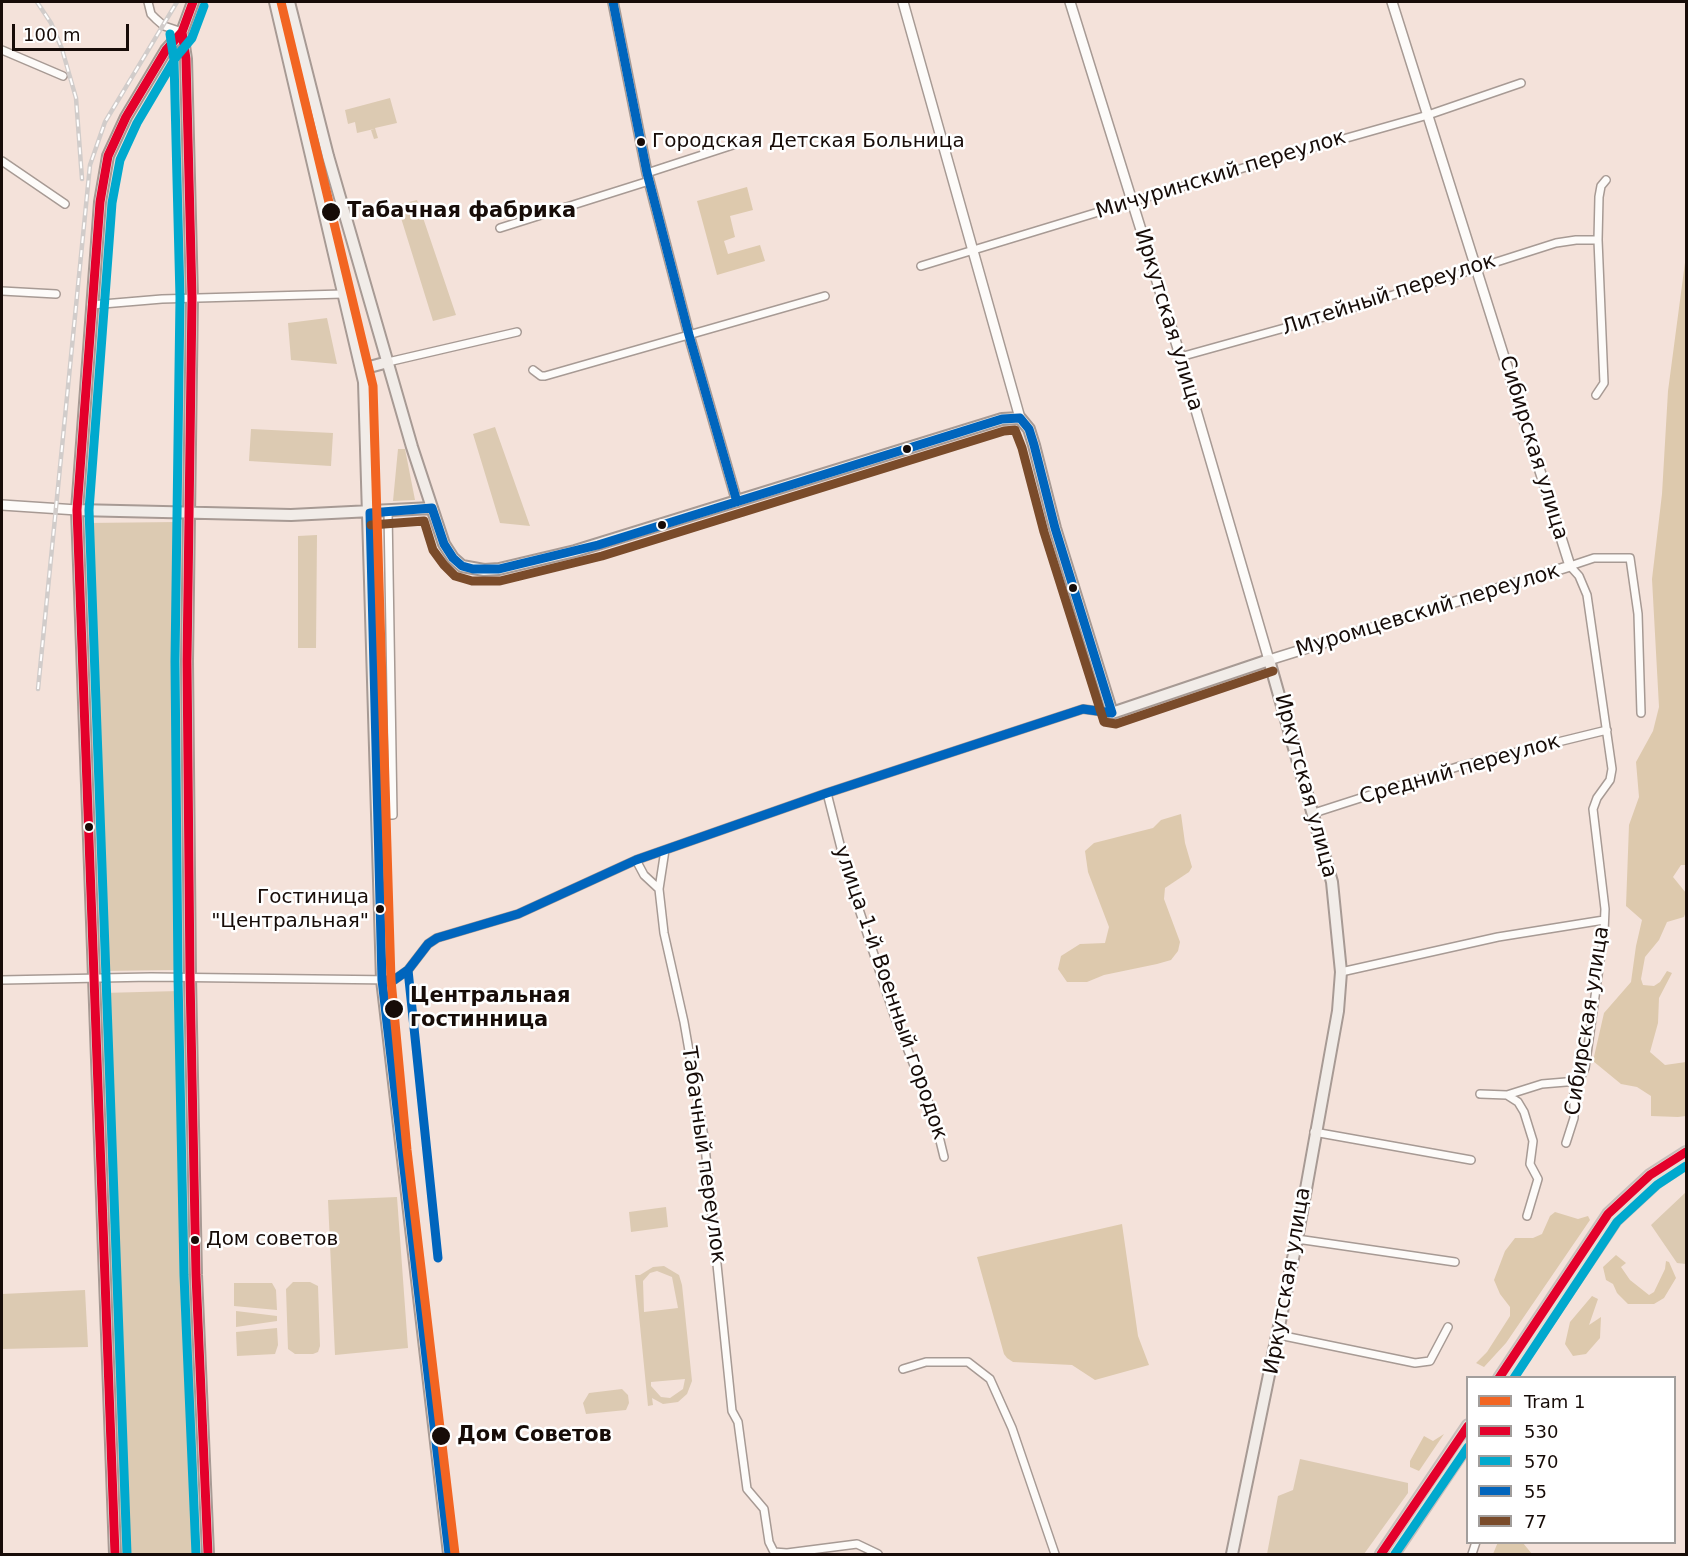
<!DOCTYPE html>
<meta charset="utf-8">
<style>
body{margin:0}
#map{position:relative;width:1688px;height:1556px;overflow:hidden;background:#f4e2da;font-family:"DejaVu Sans",sans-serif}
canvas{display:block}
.frame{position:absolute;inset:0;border:3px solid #170c08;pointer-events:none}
.legend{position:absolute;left:1466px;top:1376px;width:210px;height:168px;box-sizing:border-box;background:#fff;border:2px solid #a29e9c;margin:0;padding:8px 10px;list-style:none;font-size:18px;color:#170c08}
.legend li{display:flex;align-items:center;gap:12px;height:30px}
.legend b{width:30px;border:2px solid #a29e9c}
.scale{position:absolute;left:12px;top:24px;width:117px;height:27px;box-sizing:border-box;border:3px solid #170c08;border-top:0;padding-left:8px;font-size:18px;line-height:21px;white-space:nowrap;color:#170c08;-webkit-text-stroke:4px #fff;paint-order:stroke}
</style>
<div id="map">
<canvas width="1688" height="1556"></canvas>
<div class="frame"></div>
<ul class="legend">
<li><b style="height:8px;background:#f26522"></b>Tram 1</li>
<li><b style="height:8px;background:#e4002b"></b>530</li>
<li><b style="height:8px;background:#00a9ce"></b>570</li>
<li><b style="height:8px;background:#0065bd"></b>55</li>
<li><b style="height:8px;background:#7a4b2a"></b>77</li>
</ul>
<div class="scale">100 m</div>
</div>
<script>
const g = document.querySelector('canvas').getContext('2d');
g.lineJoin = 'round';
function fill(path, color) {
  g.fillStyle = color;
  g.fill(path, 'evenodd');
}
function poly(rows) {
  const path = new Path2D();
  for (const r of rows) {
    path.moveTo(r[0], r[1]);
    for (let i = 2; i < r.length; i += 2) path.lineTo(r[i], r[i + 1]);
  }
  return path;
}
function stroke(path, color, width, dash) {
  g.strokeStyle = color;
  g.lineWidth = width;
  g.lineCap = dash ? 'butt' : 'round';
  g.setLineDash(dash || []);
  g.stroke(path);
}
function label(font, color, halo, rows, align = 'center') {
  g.font = font + ' "DejaVu Sans",sans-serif';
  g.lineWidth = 5;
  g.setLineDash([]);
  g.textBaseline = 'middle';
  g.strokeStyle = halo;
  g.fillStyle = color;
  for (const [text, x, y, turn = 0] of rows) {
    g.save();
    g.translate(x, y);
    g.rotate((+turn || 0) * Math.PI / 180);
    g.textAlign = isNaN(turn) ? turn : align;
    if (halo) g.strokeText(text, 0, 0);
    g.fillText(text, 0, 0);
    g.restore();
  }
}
fill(poly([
 [390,98,397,123,375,128,378,138,374,139,371,130,374,129,357,133,355,122,348,124,345,110],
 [417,200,456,315,433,321,397,205],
 [327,318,337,364,291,360,288,323],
 [495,427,530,526,500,523,473,434],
 [251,429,333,433,331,466,249,461],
 [398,449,405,449,415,500,393,501],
 [177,522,178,970,102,971,86,523],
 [317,535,316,648,298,648,298,536],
 [179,991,200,1554,122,1554,102,993],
 [1686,1192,1686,1264,1677,1263,1651,1225],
 [397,1197,408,1348,335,1355,328,1200],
 [666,1207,668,1227,631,1232,629,1212],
 [664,1266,679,1275,682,1285,692,1381,687,1394,678,1402,663,1404,652,1398,653,1405,648,1406,635,1275,640,1275,653,1267],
 [657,1271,672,1277,678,1308,644,1312,643,1281,650,1273],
 [685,1379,683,1389,670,1398,661,1397,651,1386,651,1382],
 [293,1282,310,1282,318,1286,320,1346,318,1352,313,1354,295,1354,288,1349,286,1289],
 [234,1283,272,1283,276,1290,277,1310,234,1306],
 [85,1290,88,1347,2,1349,2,1294],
 [236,1311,277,1316,277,1321,236,1327],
 [277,1328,278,1345,275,1354,237,1356,236,1332],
 [622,1389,628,1395,629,1403,626,1410,586,1414,583,1403,589,1393],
 [1300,1459,1408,1483,1408,1493,1364,1554,1267,1554,1278,1496,1293,1490]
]), '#dccab2');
fill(poly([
 [747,187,753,210,730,216,735,237,724,241,728,254,760,245,765,261,717,275,697,201],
 [1686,255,1686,865,1681,865,1673,877,1686,893,1686,911,1684,917,1667,922,1659,940,1645,957,1641,979,1643,985,1654,986,1660,982,1667,971,1672,973,1659,998,1658,1023,1650,1052,1665,1065,1686,1062,1686,1116,1678,1117,1651,1116,1651,1096,1637,1087,1621,1084,1593,1061,1604,1013,1631,982,1636,946,1642,920,1626,906,1629,825,1639,797,1636,762,1653,731,1659,707,1652,579,1662,494,1668,391],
 [1181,814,1185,843,1192,867,1189,872,1165,888,1164,899,1180,942,1178,951,1171,960,1157,964,1104,975,1087,982,1067,982,1058,969,1061,956,1080,944,1105,943,1109,927,1088,872,1085,851,1094,843,1153,828,1161,820],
 [1555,1212,1578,1219,1588,1216,1590,1220,1506,1343,1484,1367,1476,1363,1487,1352,1510,1316,1510,1307,1500,1294,1494,1280,1505,1251,1515,1238,1533,1238,1542,1234,1550,1216],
 [1122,1224,1138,1336,1149,1365,1095,1380,1072,1365,1013,1362,1007,1358,1004,1354,977,1257],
 [1616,1255,1626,1263,1621,1267,1630,1280,1649,1295,1654,1292,1665,1269,1666,1261,1669,1262,1676,1278,1664,1298,1654,1304,1628,1304,1617,1293,1613,1284,1606,1280,1603,1267],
 [1592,1296,1598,1299,1589,1325,1601,1317,1600,1338,1586,1354,1573,1356,1565,1344,1570,1322],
 [1444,1434,1419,1471,1410,1467,1410,1461,1424,1436,1433,1441],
 [1498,1542,1523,1543,1532,1554,1493,1554]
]), '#ddc9ad');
const minor = poly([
 [148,2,151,14,156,19,164,26,182,32],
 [2,50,63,76],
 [2,161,65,204],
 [647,173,742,142],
 [500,228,649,181],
 [921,266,1276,158,1428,115,1521,83],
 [2,291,56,294],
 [91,305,162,299,343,294],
 [1180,357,1324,317,1556,243,1576,240,1598,240],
 [388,362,517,332],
 [533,370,541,376,545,376,825,296],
 [1596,395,1604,383,1598,240,1599,197,1601,186,1606,180],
 [827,793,848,876,894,1015,934,1116,944,1157],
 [1314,813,1460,766,1607,730],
 [378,815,393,815,388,511],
 [636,860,644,875,659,889,665,850],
 [659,889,664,933,684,1022,704,1137,732,1411,738,1422,747,1489,764,1509,769,1542,774,1552,787,1553,857,1544,878,1554],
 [1341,972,1498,937,1604,920],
 [2,980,151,977,394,980,408,970,428,944,437,938,518,914,636,860,827,793,1083,709,1112,713],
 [1480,1094,1507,1095,1518,1102,1524,1112,1533,1141,1530,1164,1538,1179,1527,1216],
 [1507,1095,1542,1084,1578,1081],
 [1314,1132,1471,1160],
 [1566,1143,1574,1118,1574,1092,1585,1068,1604,932,1605,909,1593,809,1597,798,1610,780,1612,769,1587,595,1579,576,1570,566,1594,558,1630,558,1638,614,1641,713],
 [1297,1239,1455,1262],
 [1279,1335,1415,1363,1430,1361,1448,1327],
 [903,1369,926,1362,968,1362,990,1379,1012,1428,1055,1554],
 [1472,1554,1476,1542]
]);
const tertiary = poly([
 [613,2,647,173,689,335,737,502],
 [903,2,1020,418],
 [1070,2,1179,352,1269,660,1570,566,1392,2],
 [2,505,77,510]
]);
const secondary = poly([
 [275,2,364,382,382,980,449,1554],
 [289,2,328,156,412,447,444,544,453,558,462,566,484,570,499,569,575,551,1002,419,1020,418,1029,429,1034,445,1055,528,1112,713,1269,660,1332,882,1341,972,1338,1011,1297,1239,1232,1554],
 [182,32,186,59,192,298,187,661,190,977,196,1275,208,1554],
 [362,369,388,362],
 [77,510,291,515,432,508],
 [115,1554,77,510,100,202,108,156,126,117,166,50,182,32,193,2]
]);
const primary = poly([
 [1499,1378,1608,1214,1650,1175,1686,1152],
 [1510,1378,1616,1220,1656,1183,1686,1163],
 [1381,1554,1468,1425],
 [1394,1554,1468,1444]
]);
stroke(minor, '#a79a94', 10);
stroke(tertiary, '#a79a94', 12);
stroke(secondary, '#a79a94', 14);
stroke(primary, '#c8bfbb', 14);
stroke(minor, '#fdfbf9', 7);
stroke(tertiary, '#fdfbf9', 9);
stroke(secondary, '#f1ece8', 10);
stroke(primary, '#e6ded6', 10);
const rail = poly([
 [37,2,51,23,62,49,76,98,82,179],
 [38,689,90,165,105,122,177,2]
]);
stroke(rail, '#d1ccca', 4.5);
stroke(rail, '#fff', 2, [7]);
stroke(poly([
 [182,32,186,59,192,298,187,661,190,977,196,1275,208,1554],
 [1499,1378,1608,1214,1650,1175,1686,1152],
 [115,1554,77,510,100,202,108,156,126,117,166,50,182,32,193,2],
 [1381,1554,1468,1426]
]), '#e4002b', 9);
stroke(poly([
 [170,34,174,60,180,298,175,661,178,977,184,1275,196,1554],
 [1514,1378,1617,1222,1657,1185,1686,1166],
 [127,1554,89,510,112,203,120,160,137,123,176,57,192,38,204,6],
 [1395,1554,1468,1447]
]), '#00a9ce', 9);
stroke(poly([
 [613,2,647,173,689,335,737,502],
 [1020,418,1029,429,1034,445,1055,528,1112,713,1083,709,827,793,636,860,518,914,437,938,428,944,408,970,394,980,382,980,370,513,432,508,444,544,453,558,462,566,473,569,499,569,598,545,1002,419,1020,418],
 [408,970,438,1258],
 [382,980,449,1554]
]), '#0065bd', 9);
stroke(poly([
 [371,525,424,521,433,550,444,565,455,576,472,581,500,581,602,556,1004,431,1015,430,1022,448,1044,532,1104,722,1116,724,1273,671]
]), '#7a4b2a', 9);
stroke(poly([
 [281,2,373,386,391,980,407,1150,455,1554]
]), '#f26522', 9);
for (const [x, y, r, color] of [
 [641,142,5,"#170c08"],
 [331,212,10,"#170c08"],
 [907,449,5,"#170c08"],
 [662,525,5,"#170c08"],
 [1073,588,5,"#170c08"],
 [89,827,5,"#170c08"],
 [380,909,5,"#170c08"],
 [394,1009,10,"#170c08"],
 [195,1240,5,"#170c08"],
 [441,1436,10,"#170c08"]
]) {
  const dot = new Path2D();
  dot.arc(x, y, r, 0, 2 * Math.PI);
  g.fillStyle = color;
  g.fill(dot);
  stroke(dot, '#fff', 2);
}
label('20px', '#170c08', '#fff', [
 ["Городская Детская Больница",652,142],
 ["Гостиница",369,898,"right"],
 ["\"Центральная\"",369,922,"right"],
 ["Дом советов",206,1240]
], 'left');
label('21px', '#170c08', '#fff', [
 ["Мичуринский переулок",1221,175,-17],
 ["Литейный переулок",1389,295,-18],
 ["Иркутская улица",1168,320,73],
 ["Сибирская улица",1533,448,73],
 ["Муромцевский переулок",1428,611,-17],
 ["Средний переулок",1460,770,-16],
 ["Иркутская улица",1305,786,75],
 ["улица 1-й Военный городок",890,993,71],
 ["Сибирская улица",1588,1021,-81],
 ["Табачный переулок",703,1155,82],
 ["Иркутская улица",1288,1281,-80]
]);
label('bold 21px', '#170c08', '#fff', [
 ["Табачная фабрика",347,212],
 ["Центральная",410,997],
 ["гостинница",410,1021],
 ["Дом Советов",457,1436]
], 'left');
</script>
